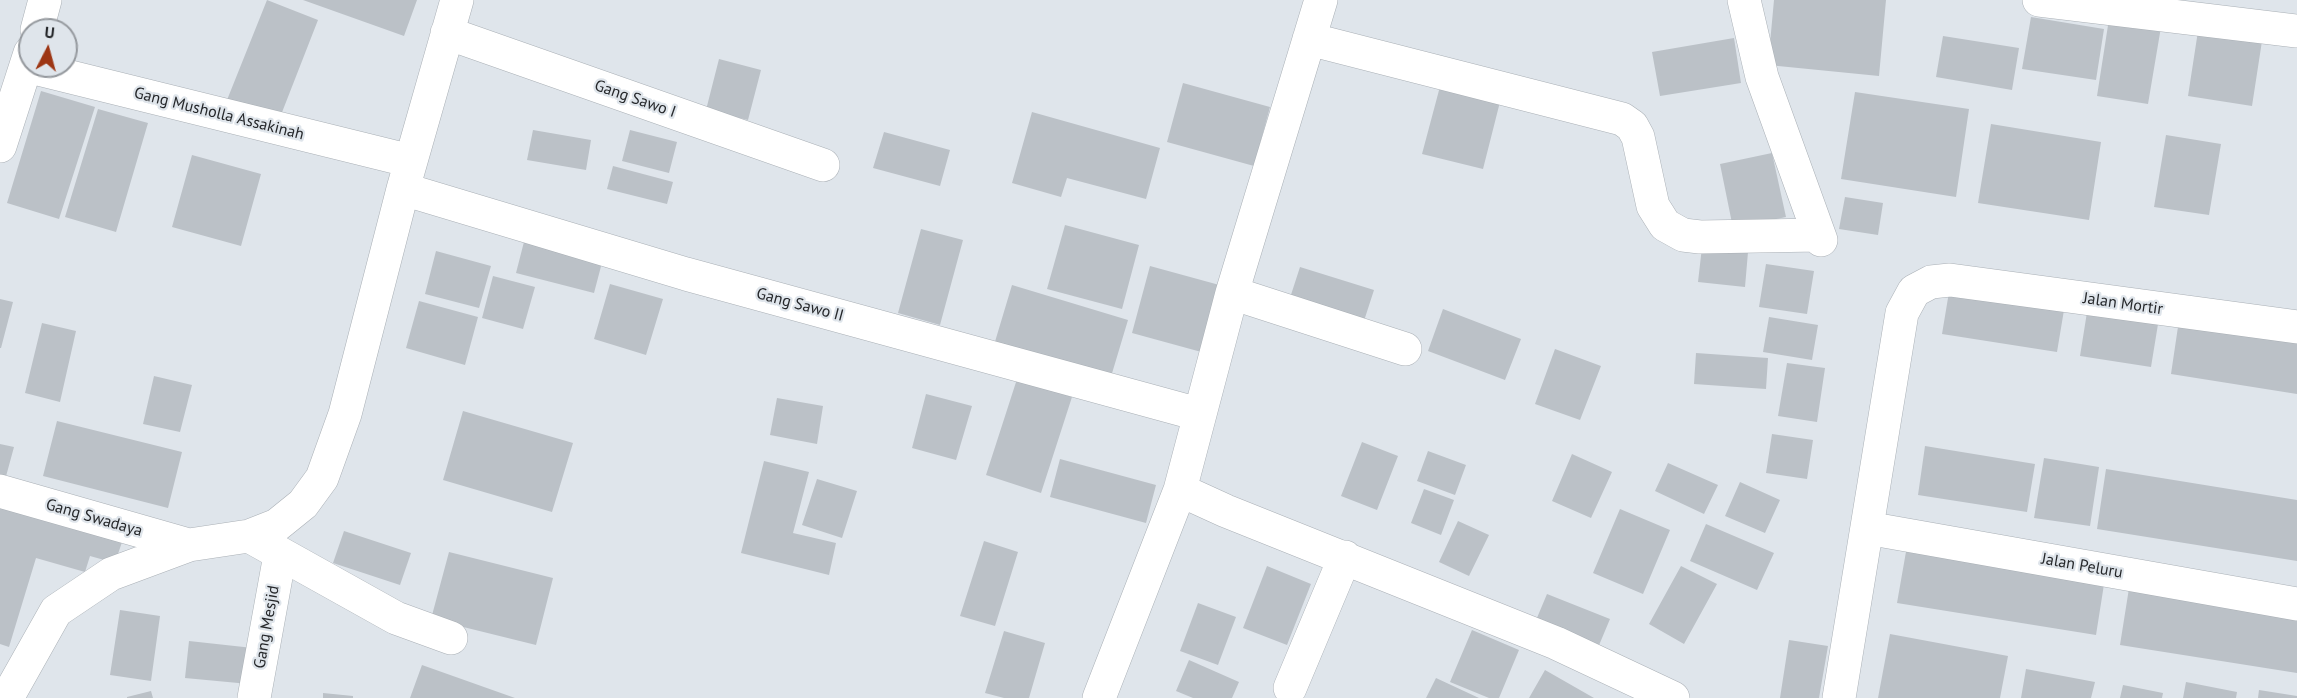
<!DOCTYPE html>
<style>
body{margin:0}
#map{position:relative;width:2297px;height:698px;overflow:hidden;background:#dfe5eb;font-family:"PT Sans",sans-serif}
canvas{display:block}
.north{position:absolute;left:18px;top:18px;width:60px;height:60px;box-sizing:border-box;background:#dfe5eb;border:2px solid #95999e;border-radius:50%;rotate:6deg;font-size:16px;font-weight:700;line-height:24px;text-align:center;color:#25272a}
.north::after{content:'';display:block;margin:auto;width:21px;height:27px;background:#9d3614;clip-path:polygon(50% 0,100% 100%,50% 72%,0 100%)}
</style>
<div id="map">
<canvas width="2297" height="698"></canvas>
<div class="north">U</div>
</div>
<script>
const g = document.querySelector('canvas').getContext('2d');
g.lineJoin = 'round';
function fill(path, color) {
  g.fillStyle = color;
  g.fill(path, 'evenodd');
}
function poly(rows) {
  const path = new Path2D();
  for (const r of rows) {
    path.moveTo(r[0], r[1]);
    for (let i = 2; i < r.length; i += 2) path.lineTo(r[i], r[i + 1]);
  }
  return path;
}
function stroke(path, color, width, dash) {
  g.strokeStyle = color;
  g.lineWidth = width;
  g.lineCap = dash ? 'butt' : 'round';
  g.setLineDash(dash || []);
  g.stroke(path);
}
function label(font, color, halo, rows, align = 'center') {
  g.font = font + ' "PT Sans",sans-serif';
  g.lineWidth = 4.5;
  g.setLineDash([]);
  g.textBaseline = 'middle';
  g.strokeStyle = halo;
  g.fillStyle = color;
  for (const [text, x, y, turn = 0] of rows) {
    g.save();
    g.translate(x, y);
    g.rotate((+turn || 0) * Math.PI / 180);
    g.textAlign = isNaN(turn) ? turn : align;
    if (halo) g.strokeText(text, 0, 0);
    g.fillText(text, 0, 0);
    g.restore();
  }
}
fill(poly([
 [267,0,318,20,279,120,227,100],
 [303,0,417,0,404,36],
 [1774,0,1886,0,1879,76,1768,65],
 [2031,17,2104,29,2096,80,2022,69],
 [2109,19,2161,27,2148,104,2097,96],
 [2198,31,2262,41,2252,106,2188,96],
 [1943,36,2019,48,2012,90,1936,77],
 [1734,38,1741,83,1660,96,1652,52],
 [719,59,761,70,748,120,706,110],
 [1442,79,1502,94,1483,169,1422,154],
 [1183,83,1270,107,1254,166,1167,142],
 [41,91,95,107,59,219,7,203],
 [1855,92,1969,109,1956,197,1841,179],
 [98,109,148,123,116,232,65,217],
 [1032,112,1160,148,1146,199,1067,178,1061,197,1012,183],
 [1991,124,2101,142,2089,220,1978,203],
 [533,130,591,140,586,170,527,160],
 [630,130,677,142,669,173,622,161],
 [884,132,950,150,940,186,873,168],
 [2166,135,2221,144,2209,215,2154,207],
 [1772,153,1786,217,1733,228,1720,164],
 [192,155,261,174,241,246,172,227],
 [613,166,673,182,667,204,607,189],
 [1845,197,1883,203,1878,235,1839,229],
 [1065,225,1139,245,1122,309,1047,289],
 [921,229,963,240,940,325,898,313],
 [526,234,604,255,594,293,516,273],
 [1702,247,1748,252,1745,287,1698,282],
 [436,251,491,266,479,308,425,294],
 [1766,264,1814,271,1807,314,1759,307],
 [1150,266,1223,286,1205,353,1132,333],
 [1300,267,1374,290,1362,327,1288,304],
 [493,276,535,287,523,329,482,318],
 [610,284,663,299,646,355,594,339],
 [1012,285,1128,320,1110,380,994,345],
 [1950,286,2065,304,2057,352,1942,334],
 [0,299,13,302,1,348,0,348],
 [419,301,478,317,465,365,406,348],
 [2088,306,2159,318,2151,367,2080,356],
 [1443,309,1521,339,1505,380,1428,351],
 [1769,317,1818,325,1812,360,1763,352],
 [2179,320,2297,339,2297,394,2171,374],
 [42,323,76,331,60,402,25,393],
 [1555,349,1601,366,1580,420,1535,404],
 [1696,353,1768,358,1766,389,1694,384],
 [1787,363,1825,368,1817,422,1778,416],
 [154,376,192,385,180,432,143,424],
 [1017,379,1072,397,1041,493,986,475],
 [926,394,972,406,956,460,912,448],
 [777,398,823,406,817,444,770,435],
 [463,411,573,443,552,512,443,480],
 [57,421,182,452,168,508,43,476],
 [1772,434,1813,440,1807,479,1766,473],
 [1362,442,1398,456,1377,510,1341,496],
 [0,444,14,447,5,480,0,479],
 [1925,446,2035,464,2027,512,1918,495],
 [1428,451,1466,465,1455,495,1417,481],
 [1572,454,1612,472,1591,518,1552,501],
 [2044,458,2099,467,2090,526,2034,518],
 [1060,459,1156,485,1146,523,1050,497],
 [764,461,809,472,793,533,836,543,829,575,741,553],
 [1668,463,1718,485,1704,514,1655,491],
 [2106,469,2297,500,2297,561,2097,529],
 [817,479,857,491,842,538,802,525],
 [1740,482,1780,500,1765,533,1725,516],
 [1424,489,1454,500,1441,535,1411,523],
 [0,498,124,536,115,563,90,556,85,572,36,558,9,647,0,644],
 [1620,509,1670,530,1643,594,1593,573],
 [1458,521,1489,535,1469,576,1439,562],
 [1706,524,1774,553,1757,590,1690,561],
 [344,531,411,553,400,585,333,563],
 [984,541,1018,552,995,626,960,616],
 [1907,546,2105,578,2096,635,1897,603],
 [449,552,553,578,536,645,431,619],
 [1267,566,1311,584,1287,645,1243,628],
 [1681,566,1717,584,1684,644,1649,624],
 [2130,582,2297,609,2297,673,2120,645],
 [1547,594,1610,619,1597,650,1534,625],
 [1198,603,1236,617,1218,665,1180,651],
 [120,610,160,616,151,681,110,675],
 [1472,630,1519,650,1499,698,1489,698,1450,682],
 [1004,631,1045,643,1029,698,1004,698,985,693],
 [1890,634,2008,656,2000,698,1878,698],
 [1789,640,1828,646,1819,698,1780,698],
 [189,641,253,648,249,684,185,678],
 [1189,660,1239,682,1232,698,1193,698,1176,691],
 [422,665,515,698,410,698],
 [2026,669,2095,682,2091,698,2021,698],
 [1545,670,1594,698,1529,698],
 [1436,678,1479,698,1426,698],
 [2186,682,2237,692,2236,698,2183,698],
 [2123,685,2163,693,2162,698,2120,698],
 [2259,690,2297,696,2297,698,2258,698],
 [151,691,153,698,127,698,127,697],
 [323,693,353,696,353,698,323,698]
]), '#bbc1c7');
const minor = poly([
 [1744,0,1762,77,1821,240],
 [2039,0,2297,31],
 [37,30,45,0],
 [447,33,823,165],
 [1309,39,1622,119,1632,126,1638,137,1653,206,1665,225,1683,235,1700,237,1819,235],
 [26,66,411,161],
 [0,146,30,53],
 [403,189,686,274,1198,414],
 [1232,293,1405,349],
 [1180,490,1226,511,1556,643,1673,698],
 [0,491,189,545],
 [1867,528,2297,604],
 [249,536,396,618,451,638],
 [1290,688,1345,557],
 [7,698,56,611,111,574,189,545,249,536,277,525,303,504,322,478,345,414,403,189,457,0],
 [254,698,280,555],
 [1099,698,1180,490,1232,293,1321,0],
 [1839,698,1902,313,1914,291,1931,282,1950,280,2297,327]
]);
stroke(minor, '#aab0b6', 34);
stroke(minor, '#fff', 33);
label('16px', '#25272a', '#dfe5eb', [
 ["Gang Sawo I",635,99,19],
 ["Gang Musholla Assakinah",219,114,14],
 ["Jalan Mortir",2123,304,8],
 ["Gang Sawo II",800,305,15],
 ["Gang Swadaya",94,518,16],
 ["Jalan Peluru",2082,566,10],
 ["Gang Mesjid",267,627,-80]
]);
</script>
